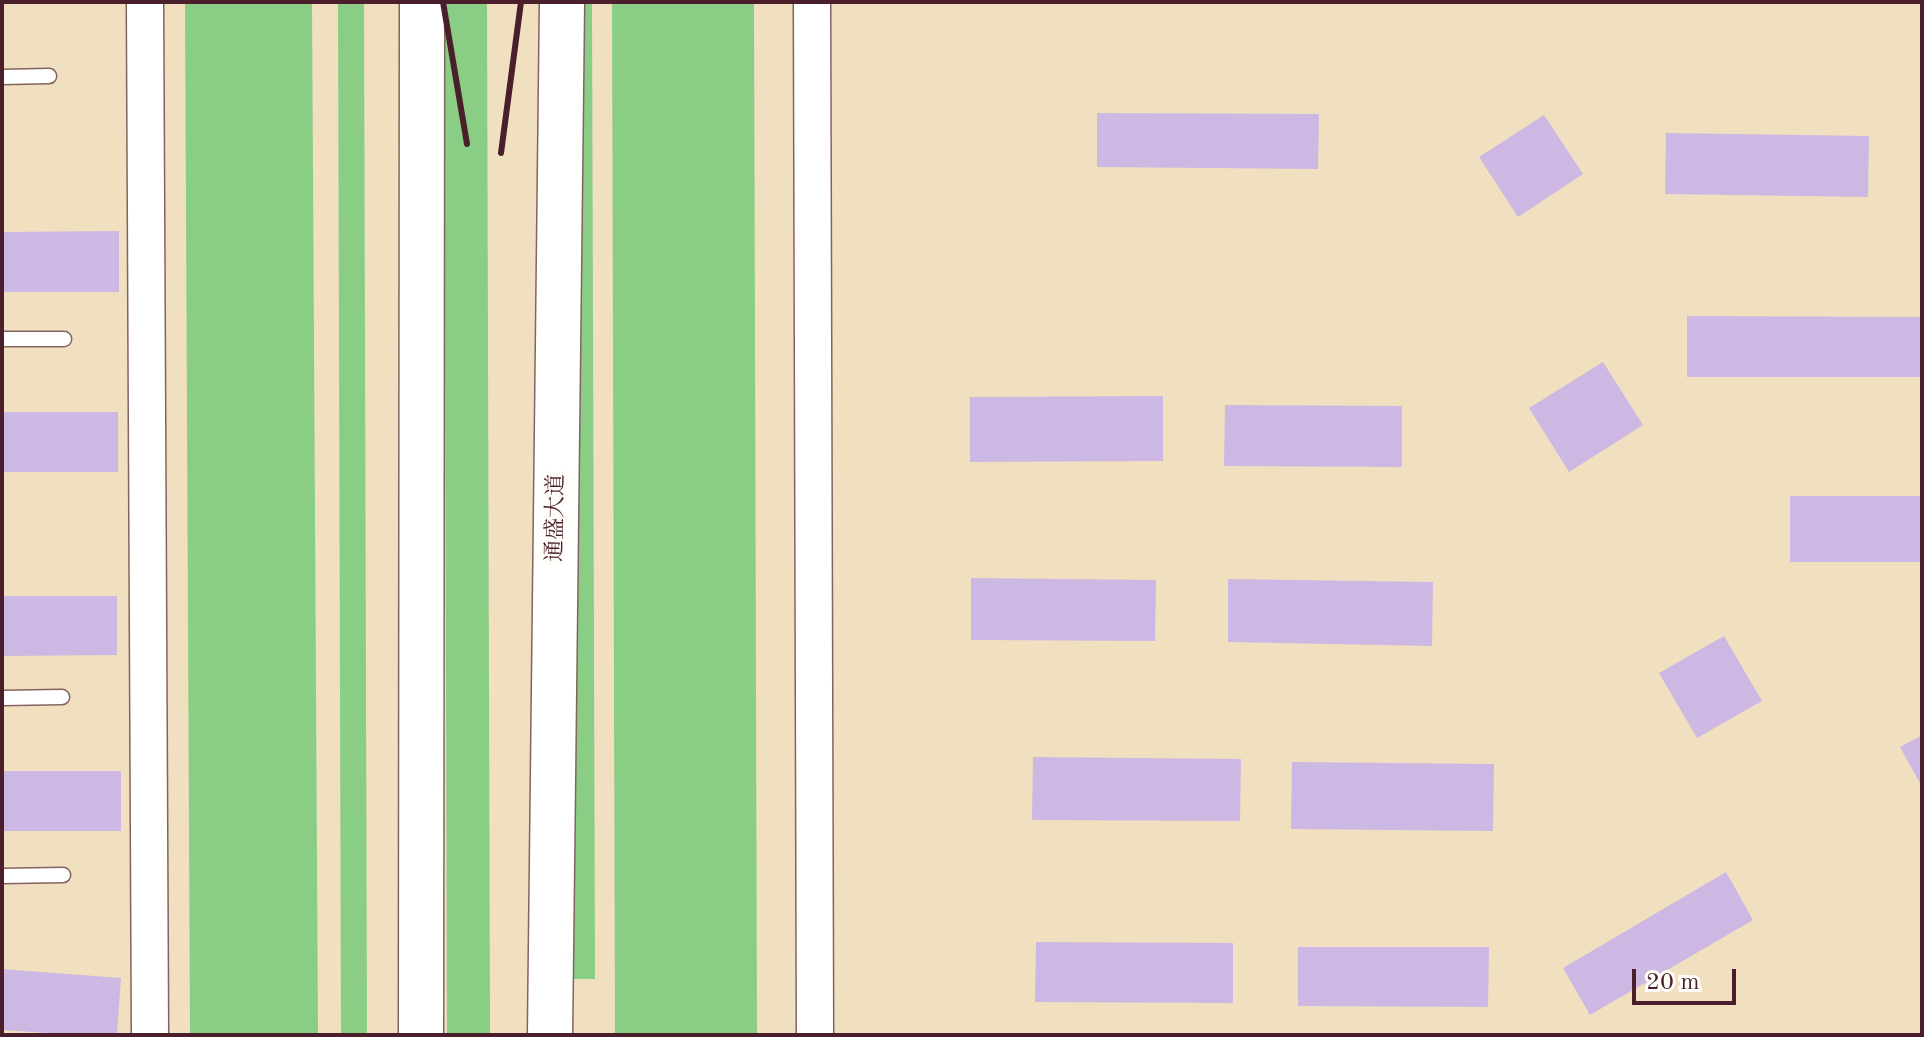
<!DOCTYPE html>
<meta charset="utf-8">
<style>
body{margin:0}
#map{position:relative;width:1924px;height:1037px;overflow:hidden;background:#f0e0c0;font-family:"Old Standard TT",serif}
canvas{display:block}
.frame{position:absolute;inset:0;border:4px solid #4a1f2b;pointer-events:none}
.scale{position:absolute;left:1632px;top:969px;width:104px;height:36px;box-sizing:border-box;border:4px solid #4a1f2b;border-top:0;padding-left:10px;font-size:24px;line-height:28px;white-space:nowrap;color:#4a1f2b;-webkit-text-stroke:6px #fdfcf7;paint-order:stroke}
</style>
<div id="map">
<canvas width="1924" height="1037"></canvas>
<div class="frame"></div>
<div class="scale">20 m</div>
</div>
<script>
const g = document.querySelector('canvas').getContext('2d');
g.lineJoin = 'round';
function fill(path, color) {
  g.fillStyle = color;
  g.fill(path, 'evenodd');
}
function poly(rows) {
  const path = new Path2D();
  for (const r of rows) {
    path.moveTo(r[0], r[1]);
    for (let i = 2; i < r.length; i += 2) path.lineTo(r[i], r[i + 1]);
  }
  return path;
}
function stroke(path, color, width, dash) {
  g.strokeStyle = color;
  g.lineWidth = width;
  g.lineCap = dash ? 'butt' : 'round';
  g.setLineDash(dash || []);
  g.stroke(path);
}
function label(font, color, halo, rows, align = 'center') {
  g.font = font + ' "Old Standard TT","Noto Serif SC",serif';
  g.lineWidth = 8;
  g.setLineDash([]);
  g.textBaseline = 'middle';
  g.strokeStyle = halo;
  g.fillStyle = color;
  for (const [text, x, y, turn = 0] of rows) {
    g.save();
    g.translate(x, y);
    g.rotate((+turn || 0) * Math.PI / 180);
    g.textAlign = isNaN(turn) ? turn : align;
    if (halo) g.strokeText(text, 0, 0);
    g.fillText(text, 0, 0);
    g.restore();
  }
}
fill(poly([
 [185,2,312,2,318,1035,190,1035],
 [338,2,364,2,367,1035,341,1035],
 [444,2,487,2,490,1035,447,1035],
 [564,2,592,2,595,979,567,979],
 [612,2,754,2,757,1035,615,1035]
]), '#8acd85');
fill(poly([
 [1097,113,1319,114,1318,169,1097,167],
 [1544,115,1583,174,1518,217,1479,157],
 [1666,133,1869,136,1868,197,1665,194],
 [119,231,119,292,2,292,2,232],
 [1687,316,1922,317,1922,377,1687,377],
 [1603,362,1643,425,1569,472,1529,408],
 [1163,396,1163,461,970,462,970,397],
 [1225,405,1402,406,1402,467,1224,466],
 [2,412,118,412,118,472,2,472],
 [1790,496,1922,496,1922,562,1790,562],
 [971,578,1156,580,1155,641,971,640],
 [1228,579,1433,582,1432,646,1228,642],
 [2,596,117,596,117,655,2,656],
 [1724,636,1762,701,1697,738,1659,673],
 [1922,735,1922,787,1900,747],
 [1033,757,1241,759,1240,821,1032,820],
 [1292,762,1494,764,1493,831,1291,829],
 [2,771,121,771,121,831,2,831],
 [1726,872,1753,920,1590,1015,1563,968],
 [1036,942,1233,943,1233,1003,1035,1002],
 [1298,947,1489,947,1488,1007,1298,1006],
 [2,969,121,978,117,1035,77,1035,2,1030]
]), '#ccb8e2');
const service = poly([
 [2,77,49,76],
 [2,339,64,339],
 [2,698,62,697],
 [2,876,63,875]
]);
const tertiary = poly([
 [145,2,150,1035],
 [812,2,815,1035]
]);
const primary = poly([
 [421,1035,422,2],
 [550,1035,562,2]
]);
stroke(service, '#84635f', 17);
stroke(tertiary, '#84635f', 39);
stroke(primary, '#84635f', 47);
stroke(service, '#fff', 14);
stroke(tertiary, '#fff', 36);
stroke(primary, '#fff', 44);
stroke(poly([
 [443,2,467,144],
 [501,153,521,2]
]), '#4a1f2b', 6);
label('22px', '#4a1f2b', '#fdfcf7', [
 ["通盛大道",556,518,-89]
]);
</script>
